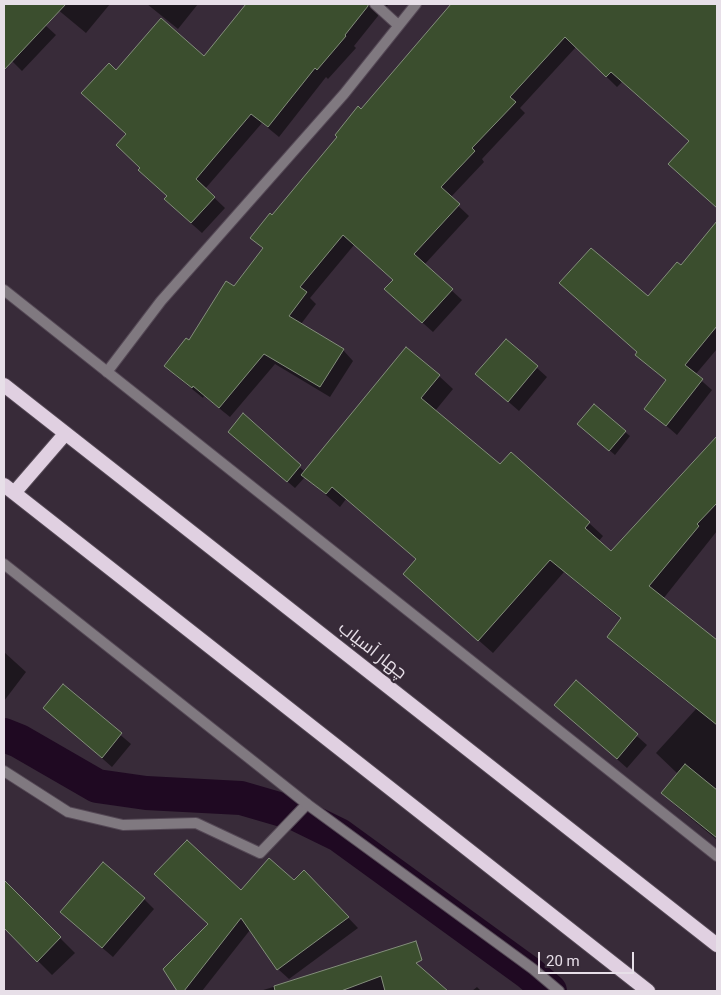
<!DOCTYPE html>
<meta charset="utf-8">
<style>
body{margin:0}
#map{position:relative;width:721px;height:995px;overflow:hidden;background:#382b39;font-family:Roboto,sans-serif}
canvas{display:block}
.frame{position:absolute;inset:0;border:5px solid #e7dfe8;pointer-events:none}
.scale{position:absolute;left:538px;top:952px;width:96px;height:22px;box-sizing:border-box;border:2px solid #e7dfe8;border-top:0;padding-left:6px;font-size:15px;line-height:18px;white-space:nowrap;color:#e7dfe8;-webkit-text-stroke:4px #382b39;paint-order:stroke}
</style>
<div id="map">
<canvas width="721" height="995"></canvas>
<div class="frame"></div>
<div class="scale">20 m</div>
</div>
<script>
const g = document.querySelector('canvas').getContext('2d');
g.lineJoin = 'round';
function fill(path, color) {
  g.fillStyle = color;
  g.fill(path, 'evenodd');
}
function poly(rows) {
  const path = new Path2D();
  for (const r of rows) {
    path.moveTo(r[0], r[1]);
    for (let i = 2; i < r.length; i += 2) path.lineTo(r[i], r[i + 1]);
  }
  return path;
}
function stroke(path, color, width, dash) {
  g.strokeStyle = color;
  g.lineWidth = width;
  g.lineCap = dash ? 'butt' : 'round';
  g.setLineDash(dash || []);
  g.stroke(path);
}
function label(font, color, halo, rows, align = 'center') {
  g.font = font + ' Roboto,Cairo,sans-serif';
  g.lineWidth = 4.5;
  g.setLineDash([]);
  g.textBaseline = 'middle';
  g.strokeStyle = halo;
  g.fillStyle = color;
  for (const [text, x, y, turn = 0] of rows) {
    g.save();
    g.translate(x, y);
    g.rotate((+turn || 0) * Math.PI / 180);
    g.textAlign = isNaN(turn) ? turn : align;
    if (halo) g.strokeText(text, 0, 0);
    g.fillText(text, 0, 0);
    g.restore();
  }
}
fill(poly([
 [4,4,22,4,56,35,22,71,12,61,4,71],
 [51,4,110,4,86,33],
 [147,4,198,4,178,29],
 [248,4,389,4,386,7,380,10,378,16,354,46,356,48,328,79,326,77,279,137,262,123,205,189,225,208,202,233,176,210,169,197,141,168,128,135,116,71,204,58],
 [452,4,602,4,612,13,620,4,717,4,717,207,680,174,690,142,622,82,617,87,576,47,520,108,525,113,482,159,484,162,450,198,469,216,424,265,462,300,433,332,396,299,394,280,354,245,310,298,316,304,301,324,343,350,353,361,330,397,275,364,230,417,204,396,203,398,176,376,165,366,190,342,263,249,251,237,272,216],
 [717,223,717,349,695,375,712,390,677,435,646,408,667,381,636,355,648,298,681,267],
 [506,340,547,377,519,411,487,383],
 [439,376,453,389,435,411,500,465,589,523,603,536,598,542,611,552,717,438,717,531,663,599,717,642,717,840,676,806,663,793,678,774,656,753,696,709,622,650,608,637,622,620,564,572,493,653,418,587,417,560,346,499,340,507,305,477,295,488,229,432,243,415,305,472],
 [584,428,625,432,630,436,615,455],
 [4,652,26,672,4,701],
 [576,682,647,745,627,768,556,705],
 [63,686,131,744,112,767,45,708],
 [294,881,314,882,358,928,289,979,278,969,250,930,202,991,177,991,241,892],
 [4,882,75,953,52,975,4,927],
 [144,899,154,909,113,957,72,922],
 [397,948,446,991,260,991,283,984],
 [477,987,481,991,472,991]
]), '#0007');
stroke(poly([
 [4,735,19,741,97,786,146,793,241,798,296,814,339,835,529,973,550,991]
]), '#1f0922', 34);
const building = poly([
 [4,4,66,4,4,70,4,4],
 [246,4,368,4,368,6,345,35,346,36,317,70,315,68,268,127,251,114,196,179,215,197,191,223,164,199,167,196,138,170,140,168,116,145,126,134,81,93,109,63,116,70,161,18,204,56,246,4],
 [451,4,717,4,717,208,668,164,689,141,611,72,606,77,565,37,510,97,516,102,472,148,475,151,441,187,460,204,414,254,453,289,422,323,384,289,393,280,343,235,300,287,307,292,289,316,344,349,320,387,264,354,219,408,193,386,192,388,164,366,186,338,189,340,226,281,234,286,263,248,250,238,270,213,272,215,337,137,335,135,358,106,361,109,451,4],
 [717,221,717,326,685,365,703,379,666,426,644,409,666,380,635,355,637,352,559,283,591,248,648,296,677,262,681,265,717,221],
 [506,339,538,366,508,402,475,374,506,339],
 [406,347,440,375,421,398,500,464,511,452,590,522,585,528,611,551,717,436,717,503,697,524,699,526,649,586,717,640,717,725,607,637,621,618,550,560,478,641,403,574,416,559,332,487,326,494,301,475,406,347],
 [594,404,626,431,609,451,577,424,594,404],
 [243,413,301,465,287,482,228,432,243,413],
 [576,680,638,734,617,759,554,705,576,680],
 [63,684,122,733,102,758,43,708,63,684],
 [685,764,717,790,717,838,661,793,685,764],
 [187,840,241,890,269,858,294,880,304,870,349,917,277,970,241,918,184,991,177,991,163,969,208,924,154,874,187,840],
 [103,862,145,898,102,948,60,912,103,862],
 [4,880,61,937,37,962,4,928,4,880],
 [416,941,422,960,416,963,448,991,385,991,381,976,341,991,275,991,274,986,416,941]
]);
fill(building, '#3b4e2e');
stroke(building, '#838e7b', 1);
const minor = poly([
 [375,4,398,25],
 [107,372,161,301,344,94,416,4],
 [4,771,68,812,123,825,196,823,260,853,307,804]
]);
const tertiary = poly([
 [4,290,717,856],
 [4,564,307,804,533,969,559,991]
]);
const trunk = poly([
 [4,385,717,945],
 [4,485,648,991],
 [14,493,65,434]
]);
stroke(minor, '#544855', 12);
stroke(tertiary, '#544855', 12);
stroke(trunk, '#544855', 16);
stroke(minor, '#807980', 10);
stroke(tertiary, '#807980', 10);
stroke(trunk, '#e0d0e1', 14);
label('18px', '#e7dfe8', '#382b39', [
 ["چهار آسیاب",372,651,38]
]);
</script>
